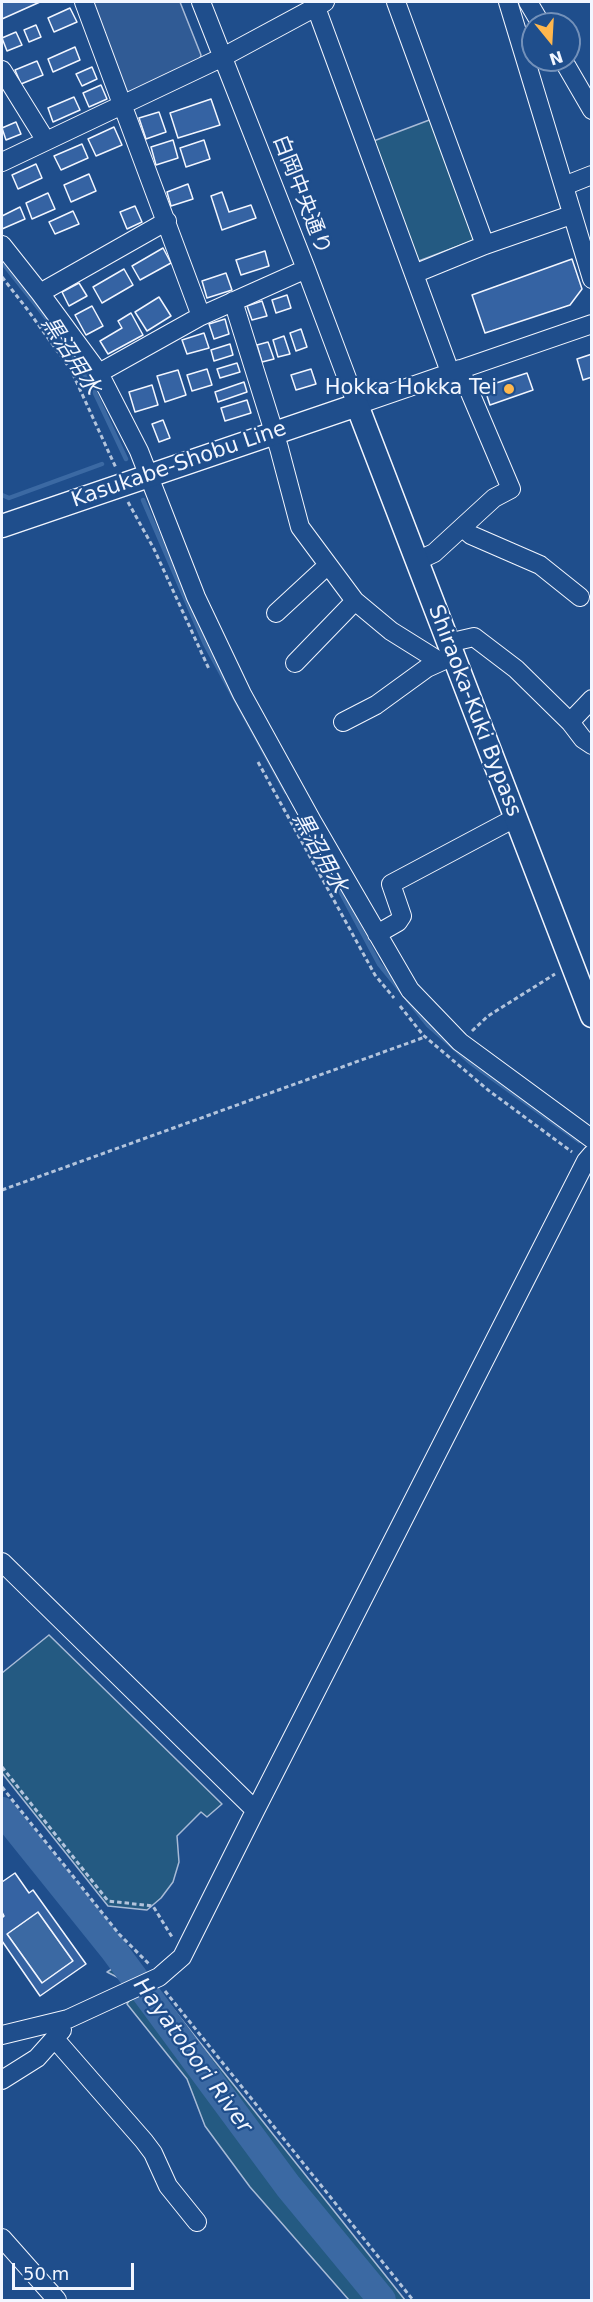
<!DOCTYPE html>
<meta charset="utf-8">
<style>
body{margin:0}
#map{position:relative;width:593px;height:2302px;overflow:hidden;background:#1f4e8c;font-family:"DejaVu Sans",sans-serif}
canvas{display:block}
.frame{position:absolute;inset:0;border:3px solid #f2f6ff;pointer-events:none}
.north{position:absolute;left:521px;top:12px;width:60px;height:60px;box-sizing:border-box;background:#1f4e8c;border:2px solid #7391ba;border-radius:50%;rotate:162deg;font-size:16px;font-weight:700;line-height:24px;text-align:center;color:#f2f6ff}
.north::after{content:'';display:block;margin:auto;width:21px;height:27px;background:#ffb74d;clip-path:polygon(50% 0,100% 100%,50% 72%,0 100%)}
.scale{position:absolute;left:12px;top:2263px;width:122px;height:27px;box-sizing:border-box;border:3px solid #f2f6ff;border-top:0;padding-left:8px;font-size:18px;line-height:21px;white-space:nowrap;color:#f2f6ff;-webkit-text-stroke:4px #1f4e8c;paint-order:stroke}
</style>
<div id="map">
<canvas width="593" height="2302"></canvas>
<div class="frame"></div>
<div class="north">N</div>
<div class="scale">50 m</div>
</div>
<script>
const g = document.querySelector('canvas').getContext('2d');
g.lineJoin = 'round';
function fill(path, color) {
  g.fillStyle = color;
  g.fill(path, 'evenodd');
}
function poly(rows) {
  const path = new Path2D();
  for (const r of rows) {
    path.moveTo(r[0], r[1]);
    for (let i = 2; i < r.length; i += 2) path.lineTo(r[i], r[i + 1]);
  }
  return path;
}
function stroke(path, color, width, dash) {
  g.strokeStyle = color;
  g.lineWidth = width;
  g.lineCap = dash ? 'butt' : 'round';
  g.setLineDash(dash || []);
  g.stroke(path);
}
function label(font, color, halo, rows, align = 'center') {
  g.font = font + ' "DejaVu Sans","Noto Sans JP",sans-serif';
  g.lineWidth = 4.5;
  g.setLineDash([]);
  g.textBaseline = 'middle';
  g.strokeStyle = halo;
  g.fillStyle = color;
  for (const [text, x, y, turn = 0] of rows) {
    g.save();
    g.translate(x, y);
    g.rotate((+turn || 0) * Math.PI / 180);
    g.textAlign = isNaN(turn) ? turn : align;
    if (halo) g.strokeText(text, 0, 0);
    g.fillText(text, 0, 0);
    g.restore();
  }
}
const green = poly([
 [432,119,477,239,416,262,371,142,432,119],
 [49,1635,222,1804,207,1817,201,1812,177,1836,179,1862,173,1882,161,1898,147,1910,108,1906,2,1773,2,1673,49,1635],
 [130,1958,152,1989,159,1991,405,2300,349,2300,250,2187,205,2126,187,2079,127,2004,130,1999,121,1979,107,1972,130,1958]
]);
fill(green, '#245a82');
stroke(green, '#a8bbd7', 1.5);
const parking = poly([
 [89,2,180,2,201,55,199,61,129,93,123,90,89,2]
]);
fill(parking, '#305b95');
stroke(parking, '#a8bbd7', 1.5);
const water = poly([
 [38,1912,73,1961,42,1983,7,1934,38,1912]
]);
fill(water, '#3b69a3');
stroke(water, '#a8bbd7', 1.5);
stroke(poly([
 [2,262,64,340,93,389,126,459],
 [2,495,9,498,102,464],
 [143,500,205,644,286,792],
 [309,833,379,964,401,991],
 [408,1000,428,1025,471,1063,579,1141]
]), '#3b69a3', 4.5);
stroke(poly([
 [2,1811,113,1949,288,2186,382,2300]
]), '#3b69a3', 28);
const building = poly([
 [2,2,40,2,2,19,2,2],
 [70,8,77,22,54,32,48,18,70,8],
 [36,25,41,37,29,42,24,30,36,25],
 [16,32,22,45,7,51,2,38,16,32],
 [75,47,80,60,53,72,48,59,75,47],
 [37,61,43,75,21,84,15,70,37,61],
 [92,67,97,79,82,86,76,74,92,67],
 [101,85,107,99,89,107,83,93,101,85],
 [74,97,80,110,53,122,48,108,74,97],
 [211,99,220,125,178,138,170,113,211,99],
 [159,112,166,132,146,139,139,118,159,112],
 [16,122,21,134,6,140,2,128,16,122],
 [114,127,122,145,96,156,88,139,114,127],
 [173,140,178,158,156,165,151,147,173,140],
 [204,140,210,159,186,167,180,148,204,140],
 [82,144,88,158,61,170,54,156,82,144],
 [36,164,42,178,18,189,12,175,36,164],
 [89,174,96,191,71,202,64,185,89,174],
 [188,184,193,199,171,206,167,192,188,184],
 [222,192,229,212,251,205,256,218,222,230,211,196,222,192],
 [48,193,55,209,32,219,26,203,48,193],
 [135,206,142,222,127,229,120,212,135,206],
 [20,207,25,219,2,229,2,216,20,207],
 [73,211,79,224,55,234,49,222,73,211],
 [163,248,171,263,140,280,132,266,163,248],
 [265,251,269,266,241,275,236,260,265,251],
 [572,259,582,289,570,305,485,333,472,295,572,259],
 [124,269,133,285,102,303,93,287,124,269],
 [226,273,232,290,207,298,202,281,226,273],
 [79,283,87,296,69,306,62,292,79,283],
 [287,295,291,308,276,313,272,300,287,295],
 [159,297,171,316,147,331,135,312,159,297],
 [262,301,267,316,252,320,247,306,262,301],
 [92,306,103,326,86,335,75,315,92,306],
 [131,313,143,335,108,354,100,341,122,328,118,321,131,313],
 [225,319,229,334,214,339,209,324,225,319],
 [301,329,307,347,296,351,290,333,301,329],
 [204,333,209,348,187,354,182,340,204,333],
 [284,336,290,354,278,357,273,340,284,336],
 [268,342,274,359,262,362,257,345,268,342],
 [230,344,233,355,214,361,211,350,230,344],
 [592,354,592,377,583,380,577,359,592,354],
 [237,363,240,372,220,378,217,369,237,363],
 [207,369,212,385,192,391,187,375,207,369],
 [311,369,316,384,296,390,291,375,311,369],
 [178,370,186,395,165,402,157,376,178,370],
 [527,373,533,390,490,405,484,387,527,373],
 [244,382,247,392,218,402,215,392,244,382],
 [152,385,158,405,135,412,129,392,152,385],
 [247,400,251,413,225,421,221,408,247,400],
 [163,420,170,438,159,442,152,424,163,420],
 [15,1873,29,1893,33,1890,86,1964,40,1996,2,1941,2,1918,4,1916,2,1912,2,1882,15,1873],
 [38,1912,73,1961,42,1983,7,1934,38,1912]
]);
fill(building, '#3563a3');
stroke(building, '#f2f6ff', 1.5);
const minor = poly([
 [84,2,201,316],
 [201,2,306,269,357,405,592,324],
 [314,2,450,372],
 [396,2,485,245],
 [508,2,592,279],
 [528,2,541,24],
 [563,60,592,110],
 [2,70,46,141],
 [2,162,223,57,325,2],
 [564,186,592,175],
 [2,245,40,293,99,373,139,451,196,597,242,694,312,821,410,990,460,1042,592,1139],
 [414,274,485,245,571,215],
 [40,293,167,221],
 [233,301,279,448,300,527,355,601,391,631,439,661],
 [99,373,201,316,306,269],
 [463,528,471,535,540,565,580,597],
 [417,561,434,553,494,498,511,489,460,369],
 [276,613,328,565],
 [448,643,474,637,516,669,570,722,583,739,592,745],
 [295,663,355,601],
 [343,722,376,705,427,668,449,658],
 [570,722,592,699],
 [377,934,398,922,402,916,391,884,515,818],
 [2,1562,250,1805,256,1809],
 [2,2035,68,2019,159,1977,182,1957,256,1809,586,1161,592,1154],
 [55,2039,144,2141,153,2153,168,2186,197,2222],
 [2,2080,37,2058,62,2030],
 [2,2238,57,2300]
]);
const major = poly([
 [2,526,357,405,592,1016]
]);
stroke(minor, '#f2f6ff', 20);
stroke(major, '#f2f6ff', 25);
stroke(poly([
 [2,277,27,309,71,370,116,468],
 [128,502,154,549,209,669],
 [258,762,375,975,394,998],
 [400,1006,423,1035,488,1090,572,1152],
 [472,1031,488,1016,555,974],
 [2,1190,425,1037],
 [2,1767,108,1901,153,1906,172,1937],
 [2,1787,119,1934,150,1965],
 [165,1991,413,2300]
]), '#b3c4dc', 3, [4.5, 3]);
stroke(minor, '#1f4e8c', 18);
stroke(major, '#1f4e8c', 22);
for (const [x, y, r, color] of [
 [509,389,6,"#ffb74d"]
]) {
  const dot = new Path2D();
  dot.arc(x, y, r, 0, 2 * Math.PI);
  g.fillStyle = color;
  g.fill(dot);
  stroke(dot, '#1f4e8c', 2);
}
label('21px', '#f2f6ff', '#1f4e8c', [
 ["白岡中央通り",301,195,69],
 ["Kasukabe-Shobu Line",179,465,-19],
 ["Shiraoka-Kuki Bypass",474,711,69]
]);
label('21px', '#f2f6ff', '#1f4e8c', [
 ["Hokka Hokka Tei",497,389]
], 'right');
label('italic 22px', '#f2f6ff', '#1f4e8c', [
 ["黒沼用水",70,356,57],
 ["黒沼用水",319,853,61],
 ["Hayatobori River",192,2056,54]
]);
</script>
